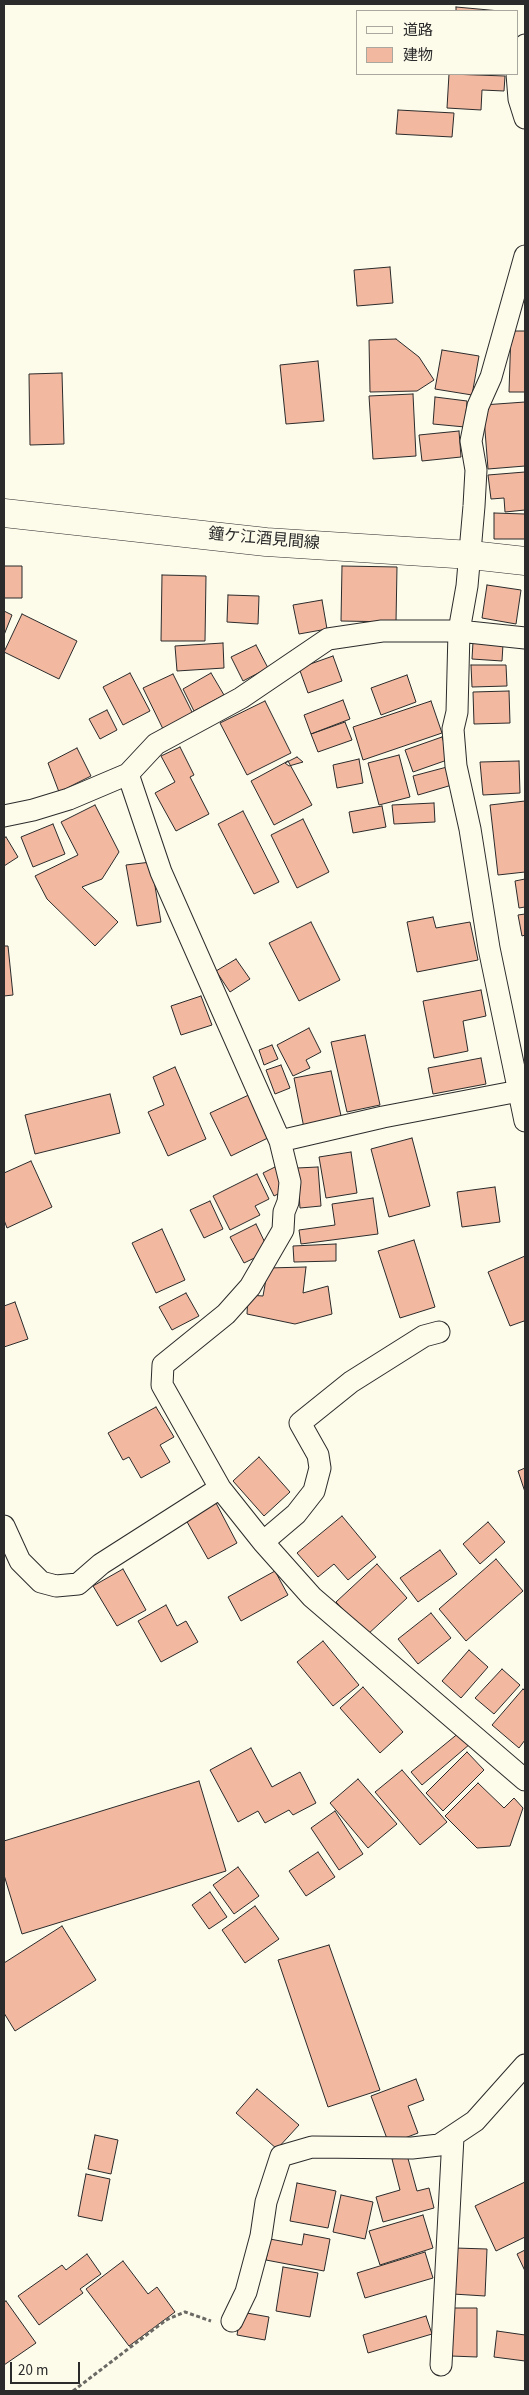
<!DOCTYPE html>
<meta charset="utf-8">
<style>
body{margin:0}
#map{position:relative;width:529px;height:2395px;overflow:hidden;background:#fdfbea;font-family:"Source Sans 3","Noto Sans JP",sans-serif}
canvas{display:block}
.frame{position:absolute;inset:0;border:5px solid #2b2b2b;pointer-events:none}
.legend{position:absolute;left:356px;top:10px;width:162px;height:65px;box-sizing:border-box;background:#fdfbea;border:1px solid #a9a89e;margin:0;padding:6px 9px;list-style:none;font-size:15px;color:#2b2b2b}
.legend li{display:flex;align-items:center;gap:10px;height:25px}
.legend b{width:25px;border:1px solid #a9a89e}
.scale{position:absolute;left:10px;top:2362px;width:70px;height:22px;box-sizing:border-box;border:2px solid #2b2b2b;border-top:0;padding-left:6px;font-size:15px;line-height:18px;white-space:nowrap;color:#2b2b2b;-webkit-text-stroke:4px #fdfbea;paint-order:stroke}
</style>
<div id="map">
<canvas width="529" height="2395"></canvas>
<div class="frame"></div>
<ul class="legend">
<li><b style="height:6px;background:#fdfbea"></b>道路</li>
<li><b style="height:14px;background:#f2b8a0"></b>建物</li>
</ul>
<div class="scale">20 m</div>
</div>
<script>
const g = document.querySelector('canvas').getContext('2d');
g.lineJoin = 'round';
function fill(path, color) {
  g.fillStyle = color;
  g.fill(path, 'evenodd');
}
function poly(rows) {
  const path = new Path2D();
  for (const r of rows) {
    path.moveTo(r[0], r[1]);
    for (let i = 2; i < r.length; i += 2) path.lineTo(r[i], r[i + 1]);
  }
  return path;
}
function stroke(path, color, width, dash) {
  g.strokeStyle = color;
  g.lineWidth = width;
  g.lineCap = dash ? 'butt' : 'round';
  g.setLineDash(dash || []);
  g.stroke(path);
}
function label(font, color, halo, rows, align = 'center') {
  g.font = font + ' "Source Sans 3","Noto Sans JP",sans-serif';
  g.lineWidth = 4;
  g.setLineDash([]);
  g.textBaseline = 'middle';
  g.strokeStyle = halo;
  g.fillStyle = color;
  for (const [text, x, y, turn = 0] of rows) {
    g.save();
    g.translate(x, y);
    g.rotate((+turn || 0) * Math.PI / 180);
    g.textAlign = isNaN(turn) ? turn : align;
    if (halo) g.strokeText(text, 0, 0);
    g.fillText(text, 0, 0);
    g.restore();
  }
}
const building = poly([
 [456,7,500,11,456,11,456,7],
 [449,74,505,76,504,91,482,90,481,110,447,108,449,74],
 [398,110,454,113,452,137,396,134,398,110],
 [390,267,393,303,357,306,354,270,390,267],
 [511,331,525,331,525,392,509,392,511,331],
 [396,339,419,357,434,380,417,391,370,392,369,340,396,339],
 [442,350,479,356,472,395,435,389,442,350],
 [318,361,324,421,286,424,280,365,318,361],
 [62,373,64,444,30,445,29,374,62,373],
 [413,394,416,456,373,459,369,396,413,394],
 [435,397,467,401,465,427,433,424,435,397],
 [525,402,525,466,488,469,483,405,525,402],
 [459,431,461,457,422,461,419,435,459,431],
 [525,472,525,510,505,512,504,498,491,499,488,475,525,472],
 [494,513,525,514,525,539,494,539,494,513],
 [4,566,22,566,22,598,4,598,4,566],
 [342,566,397,567,396,622,341,621,342,566],
 [162,575,206,576,205,641,161,641,162,575],
 [487,585,521,590,516,624,482,618,487,585],
 [228,595,259,596,258,624,227,622,228,595],
 [322,600,327,629,299,634,293,605,322,600],
 [4,611,12,615,4,635,4,611],
 [22,614,77,641,59,679,4,652,22,614],
 [473,642,503,644,502,661,472,659,473,642],
 [223,643,224,668,177,671,175,646,223,643],
 [256,645,268,668,243,681,231,657,256,645],
 [333,656,342,681,308,693,299,668,333,656],
 [471,665,506,665,507,686,472,687,471,665],
 [130,673,150,711,123,725,103,687,130,673],
 [211,673,224,695,194,711,183,689,211,673],
 [173,674,193,714,163,729,143,688,173,674],
 [407,675,416,702,381,715,371,688,407,675],
 [509,691,510,723,474,724,473,692,509,691],
 [343,700,350,719,311,734,304,715,343,700],
 [265,701,291,753,247,775,220,723,265,701],
 [431,701,442,733,363,760,353,727,431,701],
 [107,710,117,730,100,739,89,719,107,710],
 [345,722,352,740,318,752,311,734,345,722],
 [442,737,450,759,413,772,405,750,442,737],
 [180,747,194,775,190,777,209,814,176,831,155,793,175,782,161,756,180,747],
 [77,748,91,776,59,792,48,763,77,748],
 [399,755,410,797,379,805,368,763,399,755],
 [297,757,303,762,289,766,285,763,297,757],
 [359,759,363,783,337,788,333,765,359,759],
 [288,761,312,805,274,825,251,781,288,761],
 [519,761,520,793,483,795,480,762,519,761],
 [447,767,452,785,418,795,413,776,447,767],
 [525,801,525,872,498,875,490,805,525,801],
 [434,803,435,822,394,824,392,805,434,803],
 [95,805,119,852,102,879,82,887,118,922,95,946,47,899,35,876,78,855,61,822,95,805],
 [382,806,386,827,353,833,349,812,382,806],
 [243,811,279,882,254,894,218,824,243,811],
 [303,819,329,872,297,888,271,835,303,819],
 [53,824,65,854,33,867,21,837,53,824],
 [6,837,18,857,4,866,4,838,6,837],
 [151,862,161,922,137,926,126,865,151,862],
 [525,879,525,907,519,908,515,881,525,879],
 [525,914,525,935,522,936,518,915,525,914],
 [433,917,436,928,470,922,478,960,417,972,407,922,433,917],
 [311,922,340,980,299,1001,269,943,311,922],
 [4,946,8,946,13,995,4,996,4,946],
 [236,959,250,979,230,992,216,971,236,959],
 [481,990,486,1016,463,1021,468,1051,434,1058,423,1001,481,990],
 [201,996,212,1025,181,1035,171,1006,201,996],
 [309,1028,321,1052,306,1060,310,1068,293,1076,277,1045,309,1028],
 [365,1035,380,1105,347,1112,331,1042,365,1035],
 [272,1045,278,1059,264,1065,259,1050,272,1045],
 [481,1058,486,1084,433,1094,428,1068,481,1058],
 [281,1065,290,1088,275,1094,266,1070,281,1065],
 [175,1067,206,1139,168,1156,148,1112,164,1105,153,1077,175,1067],
 [331,1071,342,1120,304,1128,294,1078,331,1071],
 [253,1093,274,1135,231,1156,210,1113,253,1093],
 [110,1094,120,1133,35,1154,25,1115,110,1094],
 [412,1138,430,1206,389,1217,371,1149,412,1138],
 [351,1152,357,1193,326,1198,319,1157,351,1152],
 [31,1161,52,1207,7,1228,4,1220,4,1173,31,1161],
 [275,1167,286,1190,274,1196,263,1173,275,1167],
 [318,1167,321,1206,300,1208,297,1168,318,1167],
 [257,1174,269,1199,255,1206,260,1215,230,1230,213,1196,257,1174],
 [495,1187,500,1222,462,1227,457,1192,495,1187],
 [373,1198,378,1234,301,1244,299,1230,335,1225,332,1204,373,1198],
 [210,1201,223,1229,204,1238,190,1210,210,1201],
 [256,1224,269,1251,244,1263,230,1237,256,1224],
 [162,1229,185,1280,156,1293,132,1243,162,1229],
 [414,1240,435,1307,400,1318,378,1251,414,1240],
 [336,1244,336,1261,294,1262,293,1246,336,1244],
 [525,1256,525,1323,524,1321,510,1326,488,1272,525,1256],
 [306,1267,303,1293,328,1286,332,1314,295,1324,247,1314,248,1295,263,1296,268,1268,306,1267],
 [186,1293,199,1316,172,1330,159,1307,186,1293],
 [15,1302,28,1339,4,1347,4,1306,15,1302],
 [156,1407,174,1437,160,1445,170,1462,141,1478,129,1457,123,1460,108,1433,156,1407],
 [259,1457,290,1492,264,1516,233,1481,259,1457],
 [525,1468,525,1492,518,1471,525,1468],
 [216,1503,237,1543,208,1559,186,1520,216,1503],
 [342,1516,376,1557,348,1580,334,1564,318,1577,297,1553,342,1516],
 [488,1522,505,1542,480,1564,463,1544,488,1522],
 [440,1550,457,1574,418,1602,400,1578,440,1550],
 [496,1559,523,1591,466,1641,439,1609,496,1559],
 [377,1564,407,1598,367,1635,336,1602,377,1564],
 [123,1569,146,1610,117,1626,93,1586,123,1569],
 [275,1571,288,1595,241,1621,228,1597,275,1571],
 [166,1605,177,1626,186,1621,198,1642,161,1662,138,1621,166,1605],
 [431,1613,451,1638,418,1664,398,1639,431,1613],
 [323,1641,359,1685,333,1706,297,1662,323,1641],
 [469,1650,488,1667,461,1698,442,1681,469,1650],
 [502,1669,520,1685,494,1714,475,1698,502,1669],
 [363,1687,403,1732,380,1753,340,1708,363,1687],
 [523,1689,525,1691,525,1740,519,1748,492,1725,523,1689],
 [460,1732,470,1744,422,1785,411,1772,460,1732],
 [251,1748,272,1787,300,1772,316,1803,293,1815,289,1810,265,1823,258,1811,238,1822,210,1770,251,1748],
 [467,1752,484,1770,443,1811,426,1793,467,1752],
 [402,1770,447,1822,420,1845,375,1792,402,1770],
 [358,1779,397,1824,368,1848,330,1803,358,1779],
 [199,1781,226,1871,22,1934,4,1875,4,1841,199,1781],
 [478,1783,504,1808,514,1798,523,1808,510,1846,477,1848,445,1816,478,1783],
 [335,1811,363,1854,339,1870,311,1828,335,1811],
 [318,1852,335,1877,306,1896,289,1871,318,1852],
 [238,1867,259,1896,234,1914,213,1885,238,1867],
 [210,1892,227,1917,209,1929,192,1905,210,1892],
 [255,1906,279,1939,245,1963,222,1930,255,1906],
 [62,1926,96,1980,15,2031,4,2013,4,1963,62,1926],
 [329,1945,380,2090,328,2107,278,1960,329,1945],
 [416,2079,424,2100,408,2106,418,2133,389,2144,371,2096,416,2079],
 [257,2089,299,2125,277,2149,236,2113,257,2089],
 [95,2135,118,2140,111,2174,88,2169,95,2135],
 [407,2155,417,2191,429,2188,434,2208,383,2222,376,2197,400,2190,392,2159,407,2155],
 [86,2174,110,2179,102,2221,78,2216,86,2174],
 [525,2182,525,2237,496,2251,475,2206,525,2182],
 [297,2183,336,2191,328,2228,290,2221,297,2183],
 [341,2195,373,2202,365,2239,333,2232,341,2195],
 [423,2215,433,2248,380,2265,369,2231,423,2215],
 [304,2234,330,2239,324,2271,266,2260,270,2239,302,2245,304,2234],
 [455,2248,487,2249,485,2296,453,2294,455,2248],
 [525,2250,525,2271,517,2254,525,2250],
 [425,2252,433,2278,365,2298,357,2273,425,2252],
 [87,2254,101,2274,80,2289,83,2293,39,2325,18,2296,62,2265,66,2270,87,2254],
 [123,2261,148,2294,157,2287,175,2312,129,2346,86,2289,123,2261],
 [283,2267,318,2273,310,2317,276,2311,283,2267],
 [6,2301,36,2343,4,2365,4,2302,6,2301],
 [452,2308,477,2308,477,2357,451,2356,452,2308],
 [241,2312,269,2317,265,2340,237,2335,241,2312],
 [426,2316,432,2334,368,2353,363,2335,426,2316],
 [497,2331,525,2335,525,2361,494,2357,497,2331]
]);
fill(building, '#f2b8a0');
stroke(building, '#2b2b2b', 1);
const street = poly([
 [518,64,525,45],
 [517,74,519,99,525,118],
 [525,256,491,377,478,406,471,441,476,470,474,506,467,586,459,631,457,712,453,729,456,766,470,829,489,948,525,1121],
 [128,774,161,872,280,1141,290,1182,288,1202,284,1212,283,1230,250,1287,226,1314,163,1365,162,1385,220,1488,263,1542,312,1597,525,1780],
 [4,816,33,810,69,799,128,774,156,744,241,698,328,639,382,631,459,631,525,638],
 [280,1141,383,1117,519,1091],
 [4,1526,20,1561,41,1582,56,1586,78,1584,101,1564,220,1488],
 [263,1542,296,1514,314,1491,320,1468,318,1455,300,1423,351,1382,424,1336,439,1332],
 [232,2321,246,2292,261,2236,266,2202,281,2156,312,2147,412,2148,439,2145,475,2121,525,2065],
 [441,2365,453,2137]
]);
const secondary = poly([
 [4,513,266,542,471,555,525,561]
]);
stroke(street, '#2b2b2b', 23);
stroke(secondary, '#2b2b2b', 29);
stroke(poly([
 [73,2391,166,2320,185,2312,211,2321]
]), '#6a6964', 3, [4, 2.5]);
stroke(street, '#fdfbea', 21);
stroke(secondary, '#fdfbea', 28);
label('16px', '#2b2b2b', '#fdfbea', [
 ["鐘ケ江酒見間線",264,540,5]
]);
</script>
